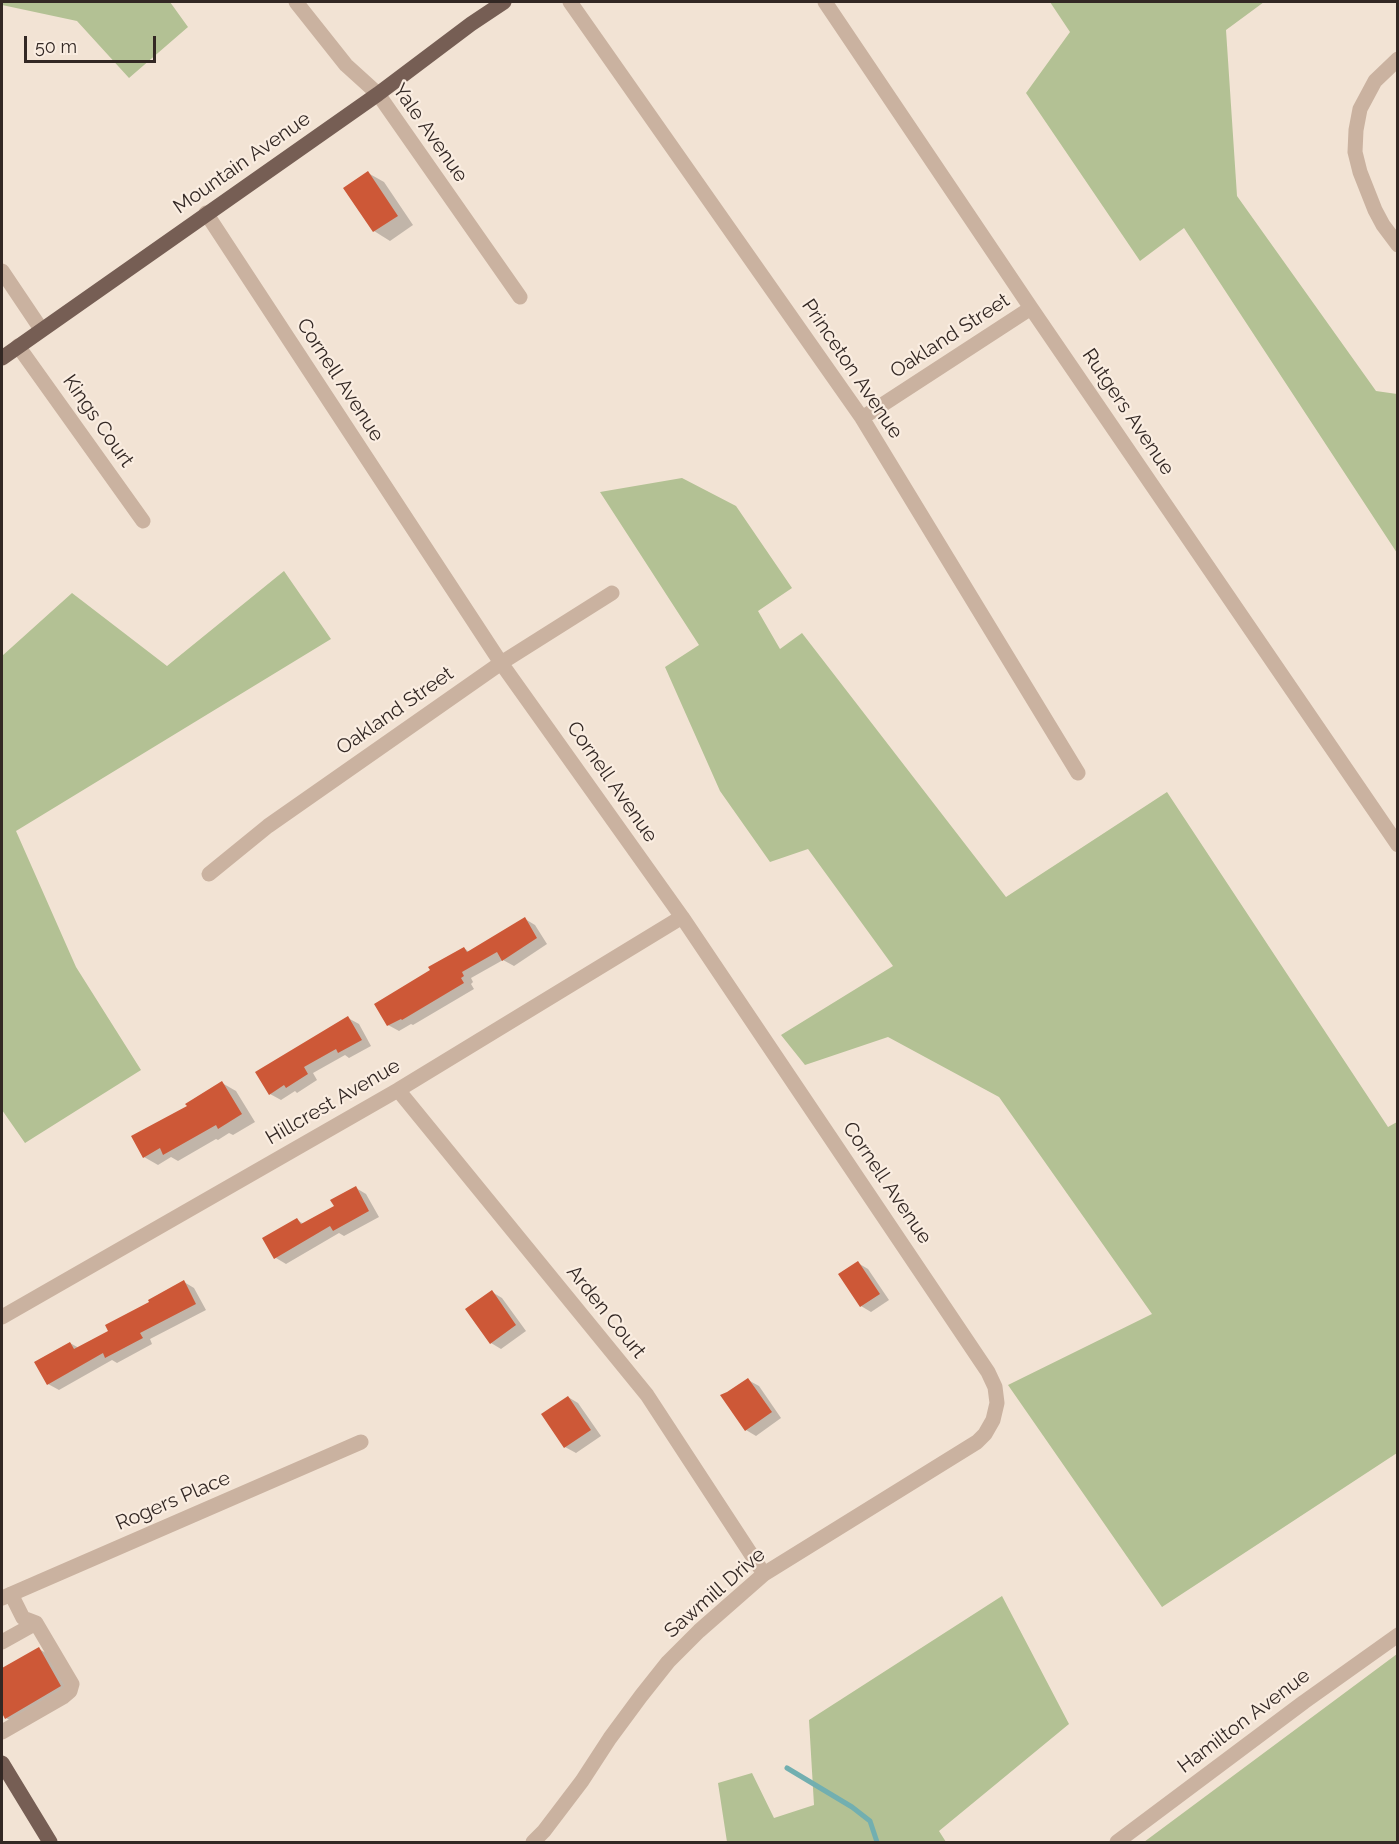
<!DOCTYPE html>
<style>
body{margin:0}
#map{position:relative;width:1399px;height:1844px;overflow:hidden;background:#f2e3d4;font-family:Raleway,sans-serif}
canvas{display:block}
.frame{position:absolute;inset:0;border:3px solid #332824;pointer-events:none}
.scale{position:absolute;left:24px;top:36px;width:132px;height:27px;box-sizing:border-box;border:3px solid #332824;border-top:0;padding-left:8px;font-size:18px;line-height:21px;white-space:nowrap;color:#332824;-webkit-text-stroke:4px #faede1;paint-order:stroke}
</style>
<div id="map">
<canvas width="1399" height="1844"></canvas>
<div class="frame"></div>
<div class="scale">50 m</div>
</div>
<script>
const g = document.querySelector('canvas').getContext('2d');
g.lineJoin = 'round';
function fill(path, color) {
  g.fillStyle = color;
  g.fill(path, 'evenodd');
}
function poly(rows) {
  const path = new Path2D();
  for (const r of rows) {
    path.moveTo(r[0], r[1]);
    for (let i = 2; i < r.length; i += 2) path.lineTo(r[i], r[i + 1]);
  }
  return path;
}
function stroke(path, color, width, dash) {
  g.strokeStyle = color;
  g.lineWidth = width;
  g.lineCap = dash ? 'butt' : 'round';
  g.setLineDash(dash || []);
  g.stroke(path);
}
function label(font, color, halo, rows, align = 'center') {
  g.font = font + ' Raleway,sans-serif';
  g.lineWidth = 4.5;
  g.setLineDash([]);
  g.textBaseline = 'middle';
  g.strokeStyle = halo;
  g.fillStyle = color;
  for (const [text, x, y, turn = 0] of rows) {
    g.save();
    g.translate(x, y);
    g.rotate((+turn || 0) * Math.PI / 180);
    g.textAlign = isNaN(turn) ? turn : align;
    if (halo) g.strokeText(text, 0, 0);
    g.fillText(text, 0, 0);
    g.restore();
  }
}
fill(poly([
 [2,2,170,2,188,27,129,78,77,21,2,5],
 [1050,2,1264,2,1226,30,1237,196,1376,391,1397,394,1397,553,1184,228,1140,261,1026,93,1070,32],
 [682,478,736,506,792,588,758,611,780,649,802,633,1006,897,1167,792,1388,1127,1397,1122,1397,1453,1162,1607,1008,1385,1152,1314,999,1097,888,1037,805,1065,781,1035,893,966,808,849,770,862,720,791,665,667,699,645,600,492],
 [284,571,331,639,16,831,76,967,141,1070,25,1143,2,1110,2,656,72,593,167,666],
 [1002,1596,1069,1724,939,1831,946,1842,727,1842,718,1783,752,1773,774,1818,814,1805,809,1720],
 [1397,1654,1397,1842,1144,1842]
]), '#b3c194');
fill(poly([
 [368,173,384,182,413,225,390,241,374,231],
 [525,919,535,925,547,944,514,966,503,960,471,978,473,982,471,984,474,989,413,1025,411,1024,399,1031,388,1025,432,970,464,948,469,952],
 [348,1018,359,1024,371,1046,349,1058,345,1055,313,1073,317,1080,297,1093,295,1091,281,1100,270,1094],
 [222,1083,236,1091,255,1122,233,1135,229,1133,218,1140,216,1139,178,1161,171,1157,158,1165,144,1157,189,1107],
 [356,1188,366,1194,379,1217,344,1236,339,1233,286,1264,276,1258,297,1220,304,1224,336,1207],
 [858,1263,868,1269,889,1300,871,1312,861,1306],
 [184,1282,194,1288,206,1310,150,1339,152,1344,117,1363,112,1360,59,1390,48,1384,70,1343,79,1348,110,1332],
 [492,1292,502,1298,526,1331,501,1349,491,1343],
 [748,1380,759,1386,781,1418,756,1436,746,1430],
 [568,1397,578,1403,601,1436,576,1453,565,1447],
 [39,1649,55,1658,76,1695,22,1727,6,1718,2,1709,2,1670]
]), '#0003');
stroke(poly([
 [787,1768,852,1807,870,1821,877,1842]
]), '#72afb0', 5);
fill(poly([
 [368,171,398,216,373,232,343,188],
 [525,917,537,938,502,961,497,952,462,972,464,976,461,978,464,983,402,1020,401,1019,387,1026,374,1004,430,970,428,967,464,947,467,952],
 [348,1016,362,1040,338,1053,336,1049,304,1067,308,1074,286,1088,284,1085,269,1095,255,1072],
 [222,1081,242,1114,218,1129,216,1125,163,1155,160,1148,143,1158,131,1136,187,1106,185,1104],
 [356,1186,369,1211,333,1231,330,1226,274,1259,262,1238,297,1218,301,1224,334,1206,330,1200],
 [858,1261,880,1294,860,1307,838,1274],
 [184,1280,196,1304,140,1333,143,1338,105,1358,103,1353,47,1385,34,1362,70,1342,74,1349,108,1331,105,1325,149,1302,148,1300],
 [492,1290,516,1325,490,1344,465,1309],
 [748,1378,772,1412,745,1431,720,1395,727,1392],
 [568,1396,591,1430,564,1448,541,1414],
 [39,1647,61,1686,5,1719,2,1713,2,1668]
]), '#cd5837');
stroke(poly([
 [296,2,346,65,378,94,520,297],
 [570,2,862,418,1078,773],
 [825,2,1031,308,1398,845],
 [1398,59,1375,81,1360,109,1356,130,1355,152,1360,172,1375,210,1383,225,1398,245],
 [206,213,501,663,682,917,988,1372,995,1387,997,1403,993,1420,985,1434,977,1442,764,1574,699,1631,668,1662,641,1696,610,1738,582,1781,544,1831,533,1842],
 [2,271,41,329],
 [18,346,143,521],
 [862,418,1031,308],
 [209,874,268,826,501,663,612,593],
 [398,1090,647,1395,764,1574],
 [2,1317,398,1090,682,917],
 [2,1598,361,1442],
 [2,1642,36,1623],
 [2,1732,63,1697,70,1691,72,1684,36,1623,23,1618,11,1594],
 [1117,1842,1304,1702,1398,1635]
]), '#cab2a0', 15);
stroke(poly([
 [2,358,378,94,471,24,504,2],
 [2,1763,50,1842]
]), '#765e54', 15);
label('20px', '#332824', '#faede1', [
 ["Yale Avenue",430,133,55],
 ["Mountain Avenue",242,163,-35],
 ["Oakland Street",950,336,-33],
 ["Princeton Avenue",852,369,56],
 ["Cornell Avenue",340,380,57],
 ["Rutgers Avenue",1128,412,56],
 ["Kings Court",98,421,55],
 ["Oakland Street",395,711,-35],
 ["Cornell Avenue",612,782,55],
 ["Hillcrest Avenue",333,1102,-30],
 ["Cornell Avenue",887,1183,56],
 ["Arden Court",606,1312,51],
 ["Rogers Place",173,1501,-23],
 ["Sawmill Drive",715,1593,-41],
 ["Hamilton Avenue",1244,1721,-37]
]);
</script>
